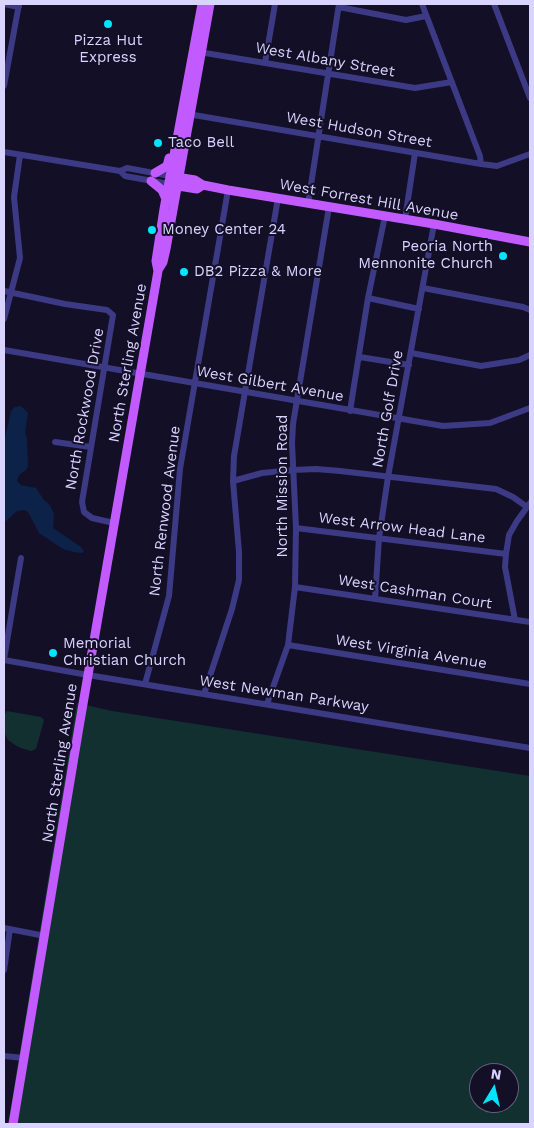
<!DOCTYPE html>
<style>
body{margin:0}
#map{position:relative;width:534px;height:1128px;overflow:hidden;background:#130f26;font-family:"Work Sans",sans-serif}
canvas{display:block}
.frame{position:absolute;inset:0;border:5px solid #d9d4ff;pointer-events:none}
.north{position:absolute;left:469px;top:1063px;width:50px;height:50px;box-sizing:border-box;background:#130f26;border:1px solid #625e7d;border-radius:50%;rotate:9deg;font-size:14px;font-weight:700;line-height:20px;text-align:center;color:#d9d4ff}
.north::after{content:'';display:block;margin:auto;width:18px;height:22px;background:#00e5ff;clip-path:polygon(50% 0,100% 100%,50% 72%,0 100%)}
</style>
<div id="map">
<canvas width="534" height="1128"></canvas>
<div class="frame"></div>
<div class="north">N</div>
</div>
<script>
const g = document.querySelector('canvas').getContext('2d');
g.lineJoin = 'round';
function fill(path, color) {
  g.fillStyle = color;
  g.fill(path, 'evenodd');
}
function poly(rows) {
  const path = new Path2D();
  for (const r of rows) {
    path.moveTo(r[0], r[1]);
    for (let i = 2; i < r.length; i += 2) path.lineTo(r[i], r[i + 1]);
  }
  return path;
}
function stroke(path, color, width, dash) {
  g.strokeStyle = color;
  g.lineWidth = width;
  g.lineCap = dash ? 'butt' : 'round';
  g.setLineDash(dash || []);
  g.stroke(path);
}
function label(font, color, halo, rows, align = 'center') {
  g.font = font + ' "Work Sans",sans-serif';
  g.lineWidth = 4;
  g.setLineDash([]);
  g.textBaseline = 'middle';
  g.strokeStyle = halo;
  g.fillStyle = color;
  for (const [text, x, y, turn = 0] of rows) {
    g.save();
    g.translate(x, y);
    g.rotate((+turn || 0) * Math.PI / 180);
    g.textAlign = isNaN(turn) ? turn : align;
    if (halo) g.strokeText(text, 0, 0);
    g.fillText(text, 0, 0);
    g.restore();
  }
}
fill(poly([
 [77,703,112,711,530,776,530,1124,8,1124],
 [479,1073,509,1073,509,1103,479,1103],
 [7,711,41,717,44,720,36,749,31,751,21,748,15,745,8,740,4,732,4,715]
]), '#12302f');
fill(poly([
 [21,406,28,413,25,433,27,439,28,466,26,470,19,475,17,481,21,485,36,488,44,500,50,505,54,514,53,528,81,547,84,551,82,553,73,552,63,549,39,533,28,512,24,510,17,511,6,521,4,521,4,442,11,411,15,407]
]), '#0c2248');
stroke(poly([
 [4,4,19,7],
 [422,4,480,156,481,164],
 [494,4,530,98],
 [339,7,406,20,426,16],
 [199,52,415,88,452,82],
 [265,63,275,4],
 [4,86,19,4],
 [188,114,481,164,497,166,530,154],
 [4,152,120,171,127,168,170,176],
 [120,171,125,176,169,184],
 [308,204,339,4],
 [405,219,415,153],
 [423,288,523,307,530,310],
 [4,291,65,304,107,310,113,315,82,502,84,512,92,518,114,523],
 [368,298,419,309],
 [4,319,20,258,14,197,20,155],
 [4,350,443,426,490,423,530,408],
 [411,353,481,366,519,360,530,355],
 [360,357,409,365],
 [350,411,368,298,385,216],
 [55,442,91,447],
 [233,481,262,473,293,470,316,469,340,471,496,489,513,497,527,507],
 [296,528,506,554],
 [295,587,530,622],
 [375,599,379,538,388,477,434,224],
 [515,620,505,567,506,554,509,535,517,521,530,503],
 [288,645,530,684],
 [4,659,21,558],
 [4,660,88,675,530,748],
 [145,684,169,596,180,469,228,190],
 [204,694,232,609,239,580,239,552,233,481,234,456,278,198],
 [267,704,288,645,295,587,296,528,292,443,293,424,329,207],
 [4,928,45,936],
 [4,970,10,929],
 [4,1056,24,1058]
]), '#3d3a85', 6);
stroke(poly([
 [155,173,167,166,169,158],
 [170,176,195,180,203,185,228,190,434,224,530,242],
 [151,181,162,190,166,199],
 [172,185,197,189,203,185],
 [158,270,163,262,166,249,210,4],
 [13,1124,79,727,158,271,156,261,164,209,202,4]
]), '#c25bff', 9);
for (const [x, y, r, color] of [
 [108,24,5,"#00e5ff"],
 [158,143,5,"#00e5ff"],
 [152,230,5,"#00e5ff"],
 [503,256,5,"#00e5ff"],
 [184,272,5,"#00e5ff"],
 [53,653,5,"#00e5ff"]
]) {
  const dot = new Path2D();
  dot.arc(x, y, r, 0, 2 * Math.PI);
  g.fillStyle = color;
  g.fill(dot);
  stroke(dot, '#130f26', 2);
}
label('15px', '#d9d4ff', '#130f26', [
 ["Pizza Hut",108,41,"center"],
 ["Express",108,58,"center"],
 ["Taco Bell",168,143],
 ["Money Center 24",162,230],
 ["Peoria North",493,247,"right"],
 ["Mennonite Church",493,264,"right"],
 ["DB2 Pizza & More",194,272],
 ["Memorial",63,644],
 ["Christian Church",63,661]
], 'left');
label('15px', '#d9d4ff', '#130f26', [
 ["West Albany Street",325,60,10],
 ["West Hudson Street",359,130,10],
 ["West Forrest Hill Avenue",369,200,10],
 ["North Sterling Avenue",128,363,-80],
 ["West Gilbert Avenue",270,384,10],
 ["North Rockwood Drive",85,409,-80],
 ["North Golf Drive",388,409,-80],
 ["North Mission Road",283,486,-90],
 ["North Renwood Avenue",165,511,-83],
 ["West Arrow Head Lane",402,528,7],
 ["West Cashman Court",415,592,9],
 ["West Virginia Avenue",411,652,9],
 ["West Newman Parkway",284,694,9],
 ["North Sterling Avenue",60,763,-81]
]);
</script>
